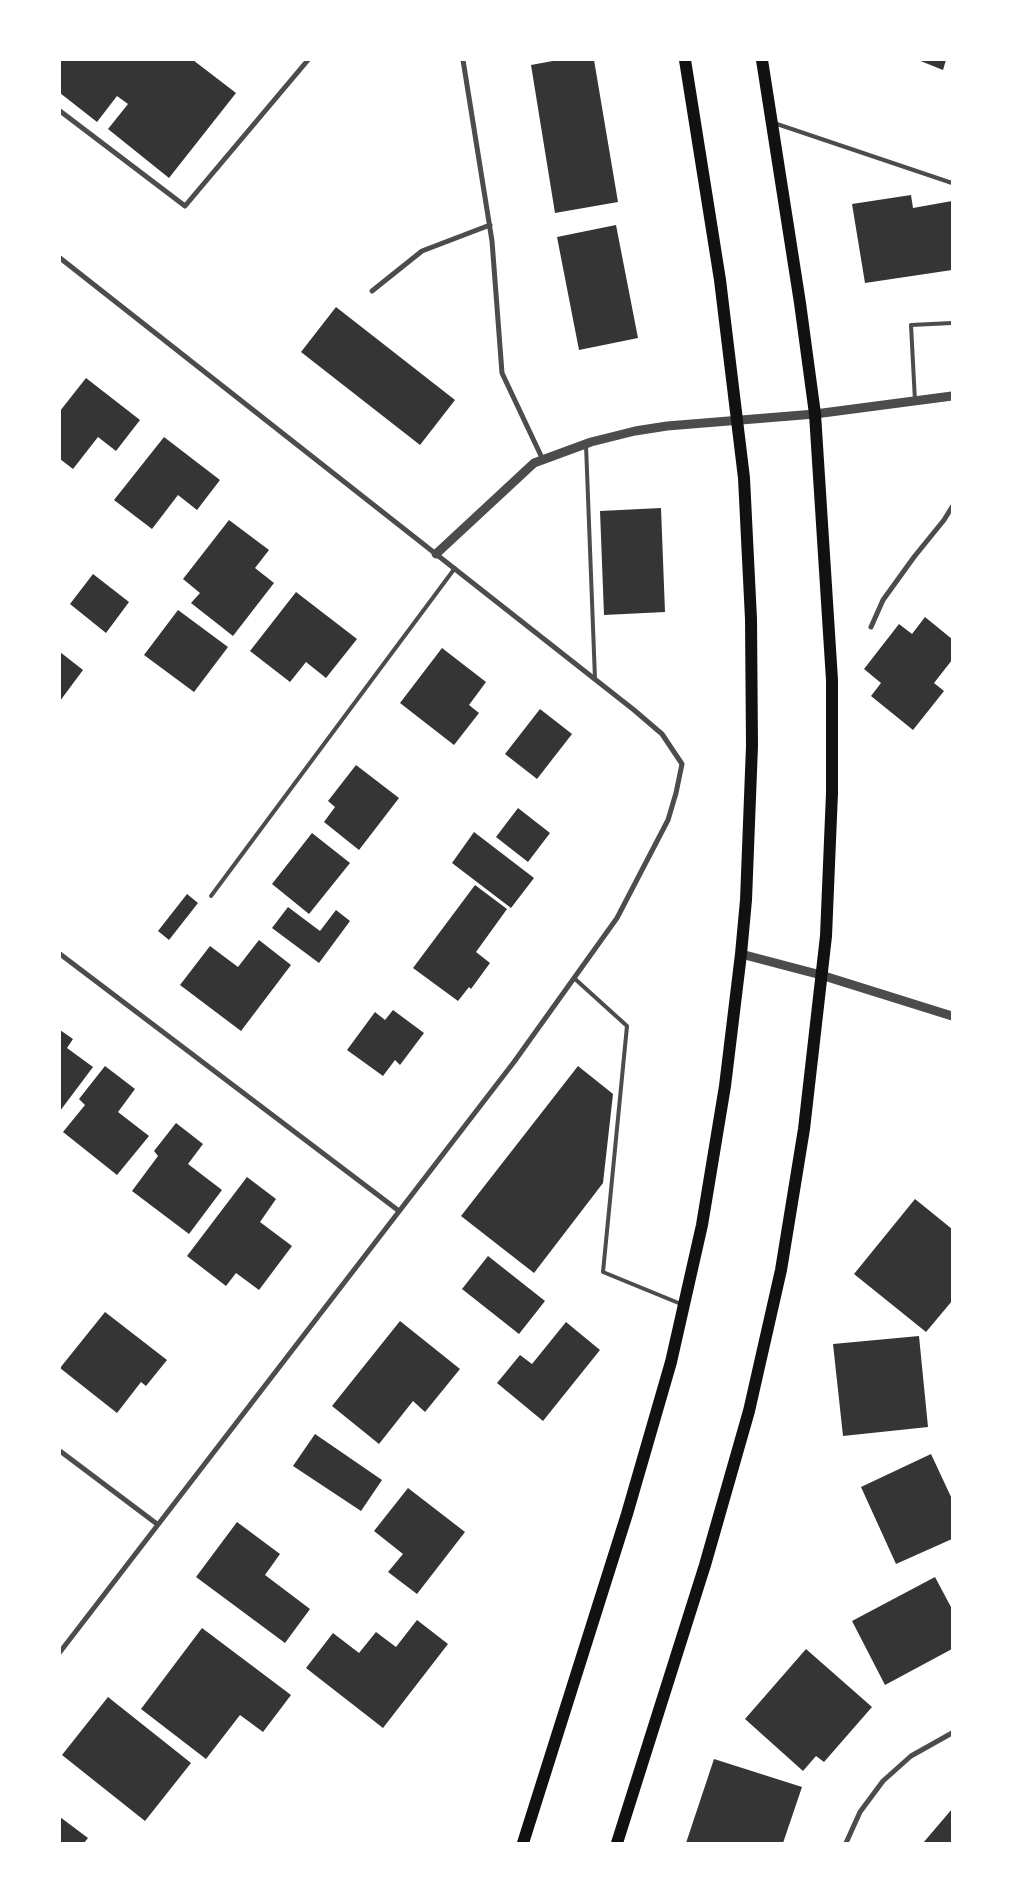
<!DOCTYPE html>
<style>
body{margin:0}
#map{position:relative;width:1012px;height:1903px;overflow:hidden;background:#fff;font-family:Helvetica,sans-serif}
canvas{display:block}
.frame{position:absolute;inset:0;border:61px solid #fff;pointer-events:none}
</style>
<div id="map">
<canvas width="1012" height="1903"></canvas>
<div class="frame"></div>
</div>
<script>
const g = document.querySelector('canvas').getContext('2d');
g.lineJoin = 'round';
function fill(path, color) {
  g.fillStyle = color;
  g.fill(path, 'evenodd');
}
function poly(rows) {
  const path = new Path2D();
  for (const r of rows) {
    path.moveTo(r[0], r[1]);
    for (let i = 2; i < r.length; i += 2) path.lineTo(r[i], r[i + 1]);
  }
  return path;
}
function stroke(path, color, width, dash) {
  g.strokeStyle = color;
  g.lineWidth = width;
  g.lineCap = dash ? 'butt' : 'round';
  g.setLineDash(dash || []);
  g.stroke(path);
}
fill(poly([
 [60,60,193,60,236,93,169,178,108,129,128,104,117,96,97,122,60,93],
 [558,60,594,60,618,202,555,213,531,65],
 [918,60,946,60,943,70],
 [911,195,913,208,952,201,952,270,865,283,852,204],
 [616,225,638,338,579,350,557,237],
 [336,307,455,400,420,445,301,352],
 [86,378,140,420,116,451,98,437,73,469,60,459,60,411],
 [164,437,220,480,197,510,178,495,152,529,114,500],
 [661,508,665,612,604,615,600,511],
 [229,520,269,550,255,568,274,583,233,636,191,603,200,593,183,579],
 [93,574,129,602,106,633,70,604],
 [296,592,357,639,326,678,306,662,290,682,250,651],
 [178,610,228,647,194,692,144,655],
 [925,617,952,639,952,660,934,683,944,691,913,730,871,696,881,683,864,669,899,624,912,634],
 [442,648,486,682,469,705,479,713,454,745,400,703],
 [60,652,83,670,60,701],
 [540,709,572,734,537,779,505,754],
 [356,765,399,798,359,850,324,822,335,807,328,801],
 [518,808,550,833,528,862,496,837],
 [474,832,534,878,511,908,452,863],
 [312,833,350,863,309,914,272,884],
 [475,885,507,909,476,952,490,963,471,989,469,987,458,1001,413,968],
 [187,894,198,903,169,940,158,931],
 [288,907,320,931,336,910,350,921,319,963,272,928],
 [259,940,291,965,241,1031,180,985,210,946,238,967],
 [393,1010,424,1033,400,1065,395,1060,383,1076,347,1050,375,1012,385,1020],
 [60,1030,73,1039,67,1048,93,1067,60,1111],
 [105,1066,135,1089,118,1112,149,1136,117,1175,63,1132,85,1105,79,1099],
 [578,1066,613,1094,603,1183,534,1273,461,1216],
 [176,1123,203,1144,188,1164,222,1190,189,1234,132,1191,158,1156,154,1151],
 [247,1177,276,1199,260,1222,292,1246,259,1290,236,1273,226,1286,187,1256],
 [915,1199,952,1229,952,1301,926,1332,854,1274],
 [488,1256,545,1301,519,1334,462,1289],
 [105,1312,167,1360,146,1386,141,1382,117,1413,60,1368],
 [400,1321,460,1369,425,1412,413,1401,379,1444,332,1406],
 [566,1322,600,1350,543,1421,497,1383,520,1355,532,1364],
 [919,1336,928,1427,843,1436,833,1344],
 [315,1434,382,1480,361,1511,293,1466],
 [931,1454,952,1499,952,1539,896,1564,861,1487],
 [408,1488,465,1532,417,1594,388,1572,403,1554,374,1531],
 [237,1522,280,1554,265,1575,310,1609,285,1643,196,1577],
 [935,1577,952,1609,952,1649,885,1685,852,1621],
 [417,1620,448,1644,383,1728,306,1668,333,1633,359,1653,376,1632,396,1647],
 [202,1628,291,1695,263,1732,240,1715,206,1759,141,1709],
 [806,1649,872,1707,824,1762,816,1756,803,1771,745,1719],
 [108,1697,191,1763,145,1821,62,1755],
 [714,1759,802,1787,783,1843,686,1843],
 [952,1809,952,1843,923,1843],
 [60,1817,88,1838,84,1843,60,1843]
]), '#353535');
stroke(poly([
 [774,123,952,183],
 [915,401,911,325,952,323],
 [586,445,595,679],
 [211,896,455,568],
 [574,978,627,1026,603,1272,681,1304]
]), '#4c4c4c', 4);
stroke(poly([
 [463,60,492,241,502,373,543,460],
 [60,111,185,206,308,60],
 [60,258,634,710,662,734,682,764,676,793,668,820,617,918,514,1062,60,1652],
 [372,291,422,251,490,225],
 [871,627,883,600,914,557,944,520,952,507],
 [60,954,399,1211],
 [60,1451,157,1524],
 [846,1843,860,1812,883,1781,911,1756,952,1733]
]), '#4c4c4c', 5);
stroke(poly([
 [436,554,534,463,591,442,635,431,667,426,815,414,952,396],
 [741,954,821,975,952,1016]
]), '#4c4c4c', 9);
stroke(poly([
 [523,1843,627,1514,671,1362,702,1225,725,1086,741,954,746,900,752,746,751,619,744,478,720,280,685,60],
 [617,1843,705,1565,749,1411,781,1270,804,1129,826,936,832,793,832,680,815,414,800,303,762,60]
]), '#111', 12);
</script>
